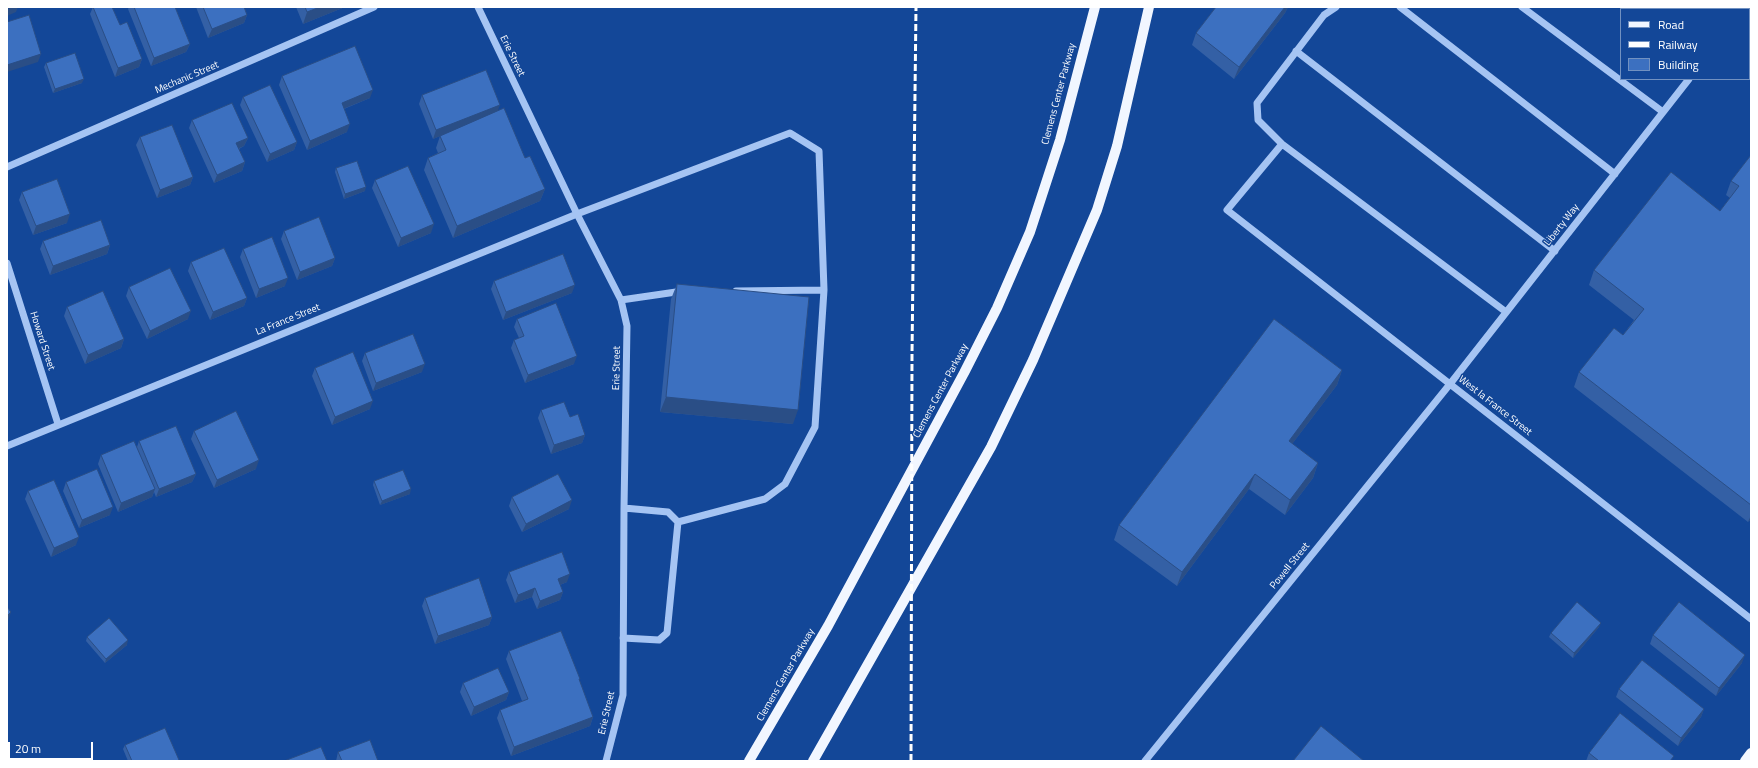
<!DOCTYPE html>
<style>
body{margin:0}
#map{position:relative;width:1758px;height:768px;overflow:hidden;background:#134798;font-family:"Titillium Web",sans-serif}
canvas{display:block}
.frame{position:absolute;inset:0;border:8px solid #fff;pointer-events:none}
.legend{position:absolute;left:1620px;top:8px;width:130px;height:72px;box-sizing:border-box;background:#134798;border:1px solid #7191c1;margin:0;padding:5px 7px;list-style:none;font-size:12px;color:#fff}
.legend li{display:flex;align-items:center;gap:8px;height:20px}
.legend b{width:20px;border:1px solid #7191c1}
.scale{position:absolute;left:8px;top:742px;width:85px;height:18px;box-sizing:border-box;border:2px solid #fff;border-top:0;padding-left:5px;font-size:12px;line-height:14px;white-space:nowrap;color:#fff;-webkit-text-stroke:3px #134798;paint-order:stroke}
</style>
<div id="map">
<canvas width="1758" height="768"></canvas>
<div class="frame"></div>
<ul class="legend">
<li><b style="height:5px;background:#f1f6ff"></b>Road</li>
<li><b style="height:5px;background:#fff"></b>Railway</li>
<li><b style="height:11px;background:#3c70c0"></b>Building</li>
</ul>
<div class="scale">20 m</div>
</div>
<script>
const g = document.querySelector('canvas').getContext('2d');
g.lineJoin = 'round';
function poly(rows) {
  const path = new Path2D();
  for (const r of rows) {
    path.moveTo(r[0], r[1]);
    for (let i = 2; i < r.length; i += 2) path.lineTo(r[i], r[i + 1]);
  }
  return path;
}
function stroke(path, color, width, dash) {
  g.strokeStyle = color;
  g.lineWidth = width;
  g.lineCap = dash ? 'butt' : 'round';
  g.setLineDash(dash || []);
  g.stroke(path);
}
function fill(path, color) {
  g.fillStyle = color;
  g.fill(path, 'evenodd');
}
function label(font, color, halo, rows, align = 'center') {
  g.font = font + ' "Titillium Web",sans-serif';
  g.lineWidth = 3;
  g.setLineDash([]);
  g.textBaseline = 'middle';
  g.strokeStyle = halo;
  g.fillStyle = color;
  for (const [text, x, y, turn = 0] of rows) {
    g.save();
    g.translate(x, y);
    g.rotate((+turn || 0) * Math.PI / 180);
    g.textAlign = isNaN(turn) ? turn : align;
    if (halo) g.strokeText(text, 0, 0);
    g.fillText(text, 0, 0);
    g.restore();
  }
}
stroke(poly([
 [478,7,577,214,621,300,627,326,624,508,623,695,606,761],
 [1336,7,1324,15,1257,103,1258,120,1282,144,1506,312],
 [1400,7,1615,174],
 [1522,7,1663,112],
 [1666,7,1669,9],
 [1744,9,1745,7],
 [1296,51,1555,251],
 [1282,144,1227,210,1751,619],
 [7,167,374,7],
 [7,263,58,424],
 [621,300,683,291],
 [7,446,577,214,790,133,819,151,824,290],
 [678,522,765,499,785,484,815,427,824,290,736,291],
 [623,638,659,640,667,633,678,522,668,512,624,508],
 [1145,761,1450,384,1689,79]
]), '#a5c4f3', 7);
stroke(poly([
 [749,761,828,626,964,373,997,308,1030,232,1060,140,1095,7],
 [813,761,991,447,1033,360,1097,210,1117,146,1149,7],
 [1745,761,1751,753]
]), '#f1f6ff', 10);
stroke(poly([
 [911,761,912,355,916,7]
]), '#fff', 3, [7, 3]);
fill(poly([
 [93,7,112,7,120,25,142,59,139,67,115,77,90,14],
 [129,7,175,7,190,44,186,52,151,66,128,9],
 [196,7,244,7,247,15,244,23,208,38],
 [296,7,345,7,303,24],
 [1216,7,1288,7,1285,13,1234,79,1192,45,1196,33],
 [46,63,82,83,53,93,44,67],
 [282,76,370,98,344,109,347,132,307,150,279,85],
 [422,95,497,111,525,158,545,189,540,201,453,238,424,170,428,158,438,153,436,148,440,136,433,139,419,104],
 [243,97,297,142,294,150,267,162,240,105],
 [192,120,248,138,244,146,239,149,245,162,242,171,214,183,189,128],
 [140,137,193,177,190,185,157,198,136,145],
 [1751,155,1751,519,1748,522,1574,387,1579,372,1623,335,1634,320,1589,285,1594,270,1720,211,1730,198,1726,195,1731,181],
 [336,168,365,191,344,199,335,172],
 [375,180,431,233,398,247,372,188],
 [22,192,67,223,33,235,19,200],
 [284,231,335,258,332,266,297,280,281,239],
 [43,241,110,245,107,254,50,275,40,249],
 [243,249,285,286,256,298,240,257],
 [191,262,247,298,244,306,210,320,188,271],
 [494,281,572,293,503,320,491,289],
 [677,284,793,424,660,412,671,299],
 [129,287,188,319,147,339,126,296],
 [67,307,124,339,121,348,85,364,64,316],
 [517,319,574,364,525,383,511,348,514,340,519,338,514,327],
 [365,353,422,372,373,391,362,361],
 [315,368,370,409,332,425,312,376],
 [1342,370,1337,385,1292,444,1318,463,1313,478,1285,515,1249,489,1177,586,1114,540,1119,525],
 [541,410,570,417,585,435,582,443,551,454,538,418],
 [194,431,256,469,214,488,191,439],
 [139,441,196,474,192,482,156,497,154,492,152,497,118,512,98,464,101,455,137,447],
 [374,481,410,494,380,505,373,485],
 [66,482,110,515,79,528,63,491],
 [28,491,76,545,51,557,25,499],
 [512,497,569,509,522,532,509,506],
 [509,572,567,582,560,585,563,592,560,600,537,609,532,597,515,603,506,580],
 [425,598,492,617,489,625,435,644,422,606],
 [1599,627,1573,658,1549,637,1551,633],
 [1653,635,1742,663,1716,696,1650,644],
 [87,637,127,645,105,663,86,641],
 [509,651,579,681,593,717,590,726,511,756,497,718,500,710,522,701,506,659],
 [463,683,509,692,506,700,471,716,460,692],
 [1619,689,1704,709,1701,717,1678,746,1616,697],
 [125,745,179,761,128,761,123,749],
 [338,752,378,761,336,761],
 [1589,753,1672,761,1586,761]
]), '#3460a5');
fill(poly([
 [12,7,18,7,16,12,7,16,7,9],
 [320,7,345,7,303,24,307,12],
 [1285,7,1288,7,1285,13,1234,79,1239,67],
 [247,15,244,23,208,38,212,29],
 [190,44,186,52,151,66,154,58],
 [41,54,38,62,7,72,7,65],
 [142,59,139,67,115,77,118,68],
 [84,79,82,83,53,93,55,89],
 [373,90,370,98,338,111,342,103],
 [500,105,497,113,433,139,436,130],
 [350,124,347,132,307,150,310,141],
 [248,138,244,146,233,151,236,143],
 [297,142,294,150,267,162,270,154],
 [245,162,242,171,214,183,217,175],
 [193,177,190,185,157,198,160,190],
 [366,187,365,191,344,199,345,194],
 [545,189,540,201,453,238,457,226],
 [70,214,67,223,33,235,36,226],
 [434,224,431,233,398,247,401,238],
 [110,245,107,254,50,275,53,266],
 [335,258,332,266,297,280,300,272],
 [288,278,285,286,256,298,259,289],
 [575,285,572,293,503,320,506,312],
 [247,298,244,306,210,320,213,312],
 [191,311,188,319,147,339,150,331],
 [124,339,121,348,85,364,88,355],
 [577,356,574,364,525,383,528,375],
 [425,364,422,372,373,391,376,383],
 [1342,370,1337,385,1283,456,1289,441],
 [666,397,798,410,793,424,660,412],
 [373,401,370,409,332,425,335,417],
 [585,435,582,443,551,454,554,445],
 [259,460,256,469,214,488,217,480],
 [1318,463,1313,478,1285,515,1290,500],
 [196,474,192,482,156,497,159,489],
 [1255,474,1249,489,1177,586,1182,572],
 [155,489,152,497,118,512,121,503],
 [411,489,410,494,380,505,382,501],
 [572,500,569,509,522,532,526,524],
 [113,507,110,515,79,528,82,520],
 [1751,515,1751,519,1748,522],
 [79,537,76,545,51,557,54,548],
 [570,574,567,582,555,587,558,579],
 [535,588,532,597,515,603,518,595],
 [563,592,560,600,537,609,540,601],
 [11,612,8,621,7,622,7,616],
 [492,617,489,625,435,644,438,636],
 [1601,623,1599,627,1573,658,1574,653],
 [128,640,127,645,105,663,106,659],
 [1745,655,1742,663,1716,696,1719,688],
 [509,692,506,700,471,716,474,707],
 [1704,709,1701,717,1678,746,1681,738],
 [593,717,590,726,511,756,514,747]
]), '#2a4e86');
const building = poly([
 [93,7,112,7,120,25,127,22,142,59,118,68,93,7],
 [134,7,175,7,190,44,154,58,134,7],
 [203,7,244,7,247,15,212,29,203,7],
 [305,7,320,7,307,12,305,7],
 [1216,7,1285,7,1239,67,1196,33,1216,7],
 [29,15,41,54,7,65,7,22,29,15],
 [355,46,373,90,342,103,350,124,310,141,282,76,355,46],
 [75,53,84,79,55,89,46,63,75,53],
 [486,70,500,105,436,130,422,95,486,70],
 [270,85,297,142,270,154,243,97,270,85],
 [232,103,248,138,236,143,245,162,217,175,192,120,232,103],
 [504,108,525,158,530,156,545,189,457,226,428,158,446,150,440,136,504,108],
 [172,125,193,177,160,190,140,137,172,125],
 [1751,155,1751,505,1579,372,1614,328,1623,335,1644,309,1594,270,1671,172,1720,211,1739,186,1731,181,1751,155],
 [357,161,366,187,345,194,336,168,357,161],
 [408,166,434,224,401,238,375,180,408,166],
 [57,179,70,214,36,226,22,192,57,179],
 [319,217,335,258,300,272,284,231,319,217],
 [101,220,110,245,53,266,43,241,101,220],
 [272,237,288,278,259,289,243,249,272,237],
 [224,248,247,298,213,312,191,262,224,248],
 [563,254,575,285,506,312,494,281,563,254],
 [170,268,191,311,150,331,129,287,170,268],
 [677,284,809,297,798,410,666,397,677,284],
 [103,291,124,339,88,355,67,307,103,291],
 [556,303,577,356,528,375,514,340,524,336,517,319,556,303],
 [1274,319,1342,370,1289,441,1318,463,1290,500,1255,474,1182,572,1119,525,1274,319],
 [413,334,425,364,376,383,365,353,413,334],
 [353,352,373,401,335,417,315,368,353,352],
 [564,402,570,417,578,414,585,435,554,445,541,410,564,402],
 [236,411,259,460,217,480,194,431,236,411],
 [176,426,196,474,159,489,139,441,176,426],
 [134,441,155,489,121,503,101,455,134,441],
 [97,469,113,507,82,520,66,482,97,469],
 [403,470,411,489,382,501,374,481,403,470],
 [558,474,572,500,526,524,512,497,558,474],
 [54,480,79,537,54,548,28,491,54,480],
 [562,552,570,574,558,579,563,592,540,601,535,588,518,595,509,572,562,552],
 [479,578,492,617,438,636,425,598,479,578],
 [1577,602,1601,623,1574,653,1551,633,1577,602],
 [1679,602,1745,655,1719,688,1653,635,1679,602],
 [7,607,11,612,7,616,7,607],
 [109,618,128,640,106,659,87,637,109,618],
 [561,631,580,679,579,679,593,717,514,747,500,710,528,699,509,651,561,631],
 [1642,660,1704,709,1681,738,1619,689,1642,660],
 [498,668,509,692,474,707,463,683,498,668],
 [1620,713,1674,756,1670,761,1599,761,1589,753,1620,713],
 [1321,726,1364,761,1293,761,1321,726],
 [165,728,179,760,177,761,132,761,125,745,165,728],
 [370,740,378,761,342,761,338,752,370,740],
 [321,747,327,761,284,761,321,747]
]);
fill(building, '#3c70c0');
stroke(building, '#2a4e86', 1);
label('10px', '#fff', '#134798', [
 ["Erie Street",512,56,64],
 ["Mechanic Street",187,78,-23],
 ["Clemens Center Parkway",1059,94,-75],
 ["Liberty Way",1562,225,-52],
 ["La France Street",288,320,-22],
 ["Howard Street",42,341,72],
 ["Erie Street",617,368,-89],
 ["Clemens Center Parkway",941,391,-62],
 ["West la France Street",1495,406,38],
 ["Powell Street",1290,566,-51],
 ["Clemens Center Parkway",786,675,-60],
 ["Erie Street",607,713,-77]
]);
</script>
